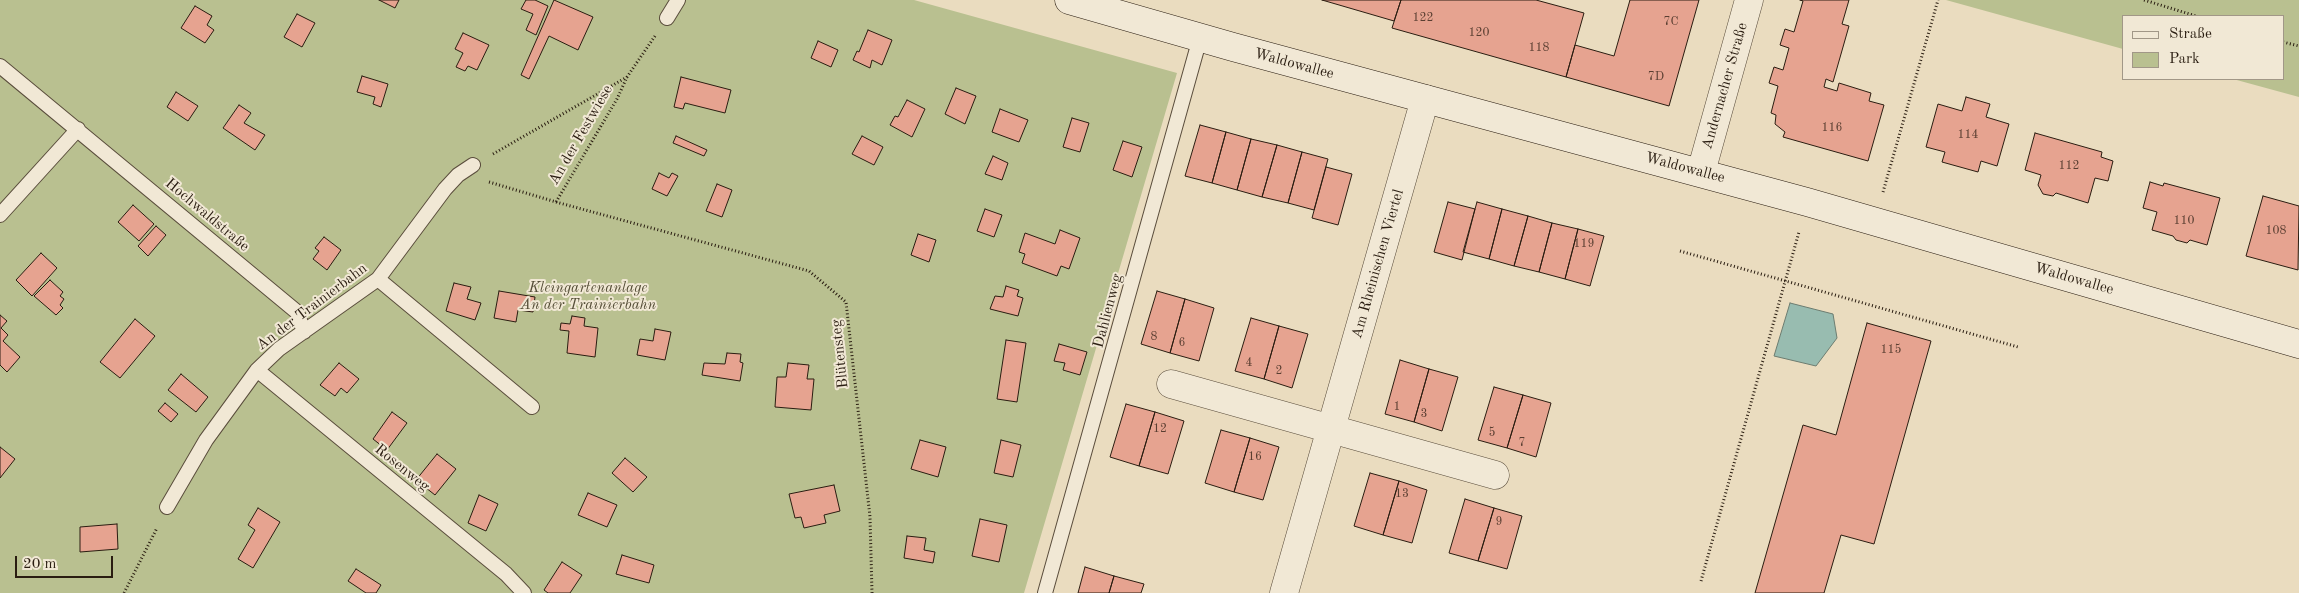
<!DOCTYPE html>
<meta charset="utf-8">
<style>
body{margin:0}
#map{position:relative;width:2299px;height:593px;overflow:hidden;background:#eadcbf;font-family:"Old Standard TT",serif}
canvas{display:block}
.legend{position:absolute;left:2122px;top:15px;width:162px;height:65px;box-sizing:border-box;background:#f1e8d5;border:1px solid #a19787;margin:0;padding:6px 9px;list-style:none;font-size:15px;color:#2a1d11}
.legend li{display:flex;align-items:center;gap:10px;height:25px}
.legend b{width:25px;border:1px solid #a19787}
.scale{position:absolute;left:15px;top:556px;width:98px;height:22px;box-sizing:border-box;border:2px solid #2a1d11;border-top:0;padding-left:6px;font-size:15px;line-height:18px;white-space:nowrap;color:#2a1d11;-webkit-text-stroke:4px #f1e8d5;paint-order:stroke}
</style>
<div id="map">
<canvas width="2299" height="593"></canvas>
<ul class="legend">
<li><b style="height:6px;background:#f1e8d5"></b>Straße</li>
<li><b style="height:14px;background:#b9c090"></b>Park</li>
</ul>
<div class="scale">20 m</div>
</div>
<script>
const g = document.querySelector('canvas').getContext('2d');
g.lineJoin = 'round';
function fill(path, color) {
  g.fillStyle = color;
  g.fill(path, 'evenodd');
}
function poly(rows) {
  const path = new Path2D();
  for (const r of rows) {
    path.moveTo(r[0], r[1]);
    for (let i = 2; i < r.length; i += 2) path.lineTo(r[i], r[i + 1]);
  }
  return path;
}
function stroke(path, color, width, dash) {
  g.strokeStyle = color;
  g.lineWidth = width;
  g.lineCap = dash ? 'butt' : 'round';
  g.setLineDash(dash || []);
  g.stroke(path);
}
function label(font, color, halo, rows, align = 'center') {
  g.font = font + ' "Old Standard TT",serif';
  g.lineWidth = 4;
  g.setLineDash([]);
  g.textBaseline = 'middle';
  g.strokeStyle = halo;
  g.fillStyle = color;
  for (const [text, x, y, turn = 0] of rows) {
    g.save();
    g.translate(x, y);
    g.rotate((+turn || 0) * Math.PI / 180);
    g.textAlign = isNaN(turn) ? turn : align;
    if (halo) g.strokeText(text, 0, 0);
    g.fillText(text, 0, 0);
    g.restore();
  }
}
fill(poly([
 [0,0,914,0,1177,73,1024,593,0,593],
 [1946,0,2299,0,2299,97,2233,79,2283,79,2283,16,2123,16,2123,49]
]), '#b9c090');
const water = poly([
 [1790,303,1833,314,1837,338,1816,366,1774,356,1790,303]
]);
fill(water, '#98bcb0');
stroke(water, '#6c7c70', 1);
const building = poly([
 [379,0,399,0,395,8,379,0],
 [526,0,535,0,548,6,536,35,526,30,533,14,521,9,526,0],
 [554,0,593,17,578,50,549,36,529,79,521,75,554,0],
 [1322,0,1401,0,1394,21,1322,0],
 [1401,0,1536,0,1584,13,1566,77,1392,28,1401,0],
 [1630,0,1699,0,1669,106,1566,77,1575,45,1614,56,1630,0],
 [1800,0,1849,0,1842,24,1849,26,1833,82,1826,79,1824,87,1837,91,1839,83,1871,93,1869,101,1884,105,1868,161,1783,137,1785,132,1775,124,1776,115,1771,113,1778,86,1769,83,1774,67,1783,70,1789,48,1780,45,1785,29,1794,32,1803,1,1800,0],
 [195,6,212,16,207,25,214,30,205,43,181,28,195,6],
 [297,14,315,23,302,47,284,37,297,14],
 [868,30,892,40,882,65,872,60,870,68,853,60,857,51,859,52,868,30],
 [463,33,489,45,477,70,468,66,465,71,456,67,463,53,455,49,463,33],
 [818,41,838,50,831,67,811,58,818,41],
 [362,76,388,84,381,107,373,104,375,97,357,92,362,76],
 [681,77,731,90,725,113,685,103,683,109,674,107,681,77],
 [956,88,976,96,965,124,945,114,956,88],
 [176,92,198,106,188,121,167,107,176,92],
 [1966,97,1990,104,1986,117,2009,124,1997,166,1981,161,1978,172,1942,162,1945,152,1926,147,1938,104,1962,111,1966,97],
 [907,100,925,109,912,137,890,125,895,116,898,117,907,100],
 [239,105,251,113,244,123,265,135,255,150,223,128,239,105],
 [1000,109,1028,120,1019,142,992,132,1000,109],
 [1072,118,1089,123,1080,152,1063,147,1072,118],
 [1200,125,1226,132,1212,183,1185,176,1200,125],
 [1226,132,1251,139,1237,190,1212,183,1226,132],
 [2035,133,2102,152,2101,157,2113,161,2108,181,2095,178,2088,203,2056,193,2053,196,2043,194,2038,185,2041,175,2025,170,2035,133],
 [676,136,707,150,704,156,673,143,676,136],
 [862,136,883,147,874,165,852,154,862,136],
 [1251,139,1277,145,1262,197,1237,190,1251,139],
 [1123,141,1142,147,1132,177,1113,170,1123,141],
 [1277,145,1302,152,1288,203,1262,197,1277,145],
 [1302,152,1328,159,1314,210,1288,203,1302,152],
 [993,156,1008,163,1002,180,985,174,993,156],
 [1326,167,1352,174,1338,225,1312,218,1326,167],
 [659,173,669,178,672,173,678,176,667,196,652,189,659,173],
 [2150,182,2163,186,2164,183,2220,198,2207,245,2190,240,2187,243,2176,240,2173,236,2152,230,2157,212,2143,208,2150,182],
 [717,184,732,190,722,217,706,211,717,184],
 [2263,196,2299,206,2298,270,2246,256,2263,196],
 [1448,202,1475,209,1462,260,1434,252,1448,202],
 [1477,202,1502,209,1489,259,1463,252,1477,202],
 [133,205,154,224,139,241,118,222,133,205],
 [985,209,1002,215,994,237,977,231,985,209],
 [1502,209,1528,216,1514,266,1489,259,1502,209],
 [1528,216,1552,223,1539,272,1514,266,1528,216],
 [1552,223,1578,229,1565,279,1539,272,1552,223],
 [156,226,166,235,148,256,138,246,156,226],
 [1578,229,1604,236,1590,286,1565,279,1578,229],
 [1060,230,1080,238,1069,269,1061,266,1057,276,1022,263,1025,254,1019,252,1025,233,1055,244,1060,230],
 [918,234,936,240,929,262,911,255,918,234],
 [324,237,341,250,327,270,313,259,319,251,315,248,324,237],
 [41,253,57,268,32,296,16,280,41,253],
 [50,280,63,292,60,296,64,299,60,305,63,308,56,315,34,296,50,280],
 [454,283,471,287,467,299,481,303,475,320,446,311,454,283],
 [1006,286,1019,290,1017,296,1023,298,1018,316,990,309,995,296,1003,297,1006,286],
 [499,291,535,297,533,312,518,310,516,322,494,318,499,291],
 [1157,291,1185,299,1170,353,1141,344,1157,291],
 [1185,299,1214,308,1199,361,1170,353,1185,299],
 [0,315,7,321,1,328,8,335,3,341,20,357,7,372,0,365,0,315],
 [572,316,585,318,584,326,598,328,595,357,567,353,569,331,560,330,561,323,570,324,572,316],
 [1251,318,1279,326,1264,379,1235,371,1251,318],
 [135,319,155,336,120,378,100,362,135,319],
 [1867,323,1931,341,1874,544,1841,535,1824,593,1755,593,1803,425,1836,435,1867,323],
 [1279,326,1308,334,1292,388,1264,379,1279,326],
 [655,329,671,332,665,360,637,355,640,339,653,341,655,329],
 [1006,340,1026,343,1017,402,997,399,1006,340],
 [1059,344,1087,352,1080,375,1063,370,1065,363,1054,361,1059,344],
 [727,353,741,354,740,362,743,363,740,381,702,375,704,363,725,364,727,353],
 [1400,360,1429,369,1414,422,1385,414,1400,360],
 [339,363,359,379,347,393,341,388,335,396,320,385,339,363],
 [788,363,809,365,807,379,814,379,811,410,775,407,777,377,786,377,788,363],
 [1429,369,1458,377,1442,431,1414,422,1429,369],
 [181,374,208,397,196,412,168,390,181,374],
 [1494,387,1523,395,1507,448,1478,440,1494,387],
 [1523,395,1551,403,1536,457,1507,448,1523,395],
 [165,403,178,414,171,422,158,411,165,403],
 [1126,404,1155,412,1139,466,1110,457,1126,404],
 [392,412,407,423,387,450,373,439,392,412],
 [1155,412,1184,421,1168,474,1139,466,1155,412],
 [1221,430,1250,438,1234,492,1205,483,1221,430],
 [1250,438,1279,447,1263,500,1234,492,1250,438],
 [920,440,946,447,938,477,911,469,920,440],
 [1001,440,1021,445,1013,477,994,473,1001,440],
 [0,447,15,459,0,478,0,447],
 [437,454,456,469,435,495,416,480,437,454],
 [625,458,647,477,633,492,612,473,625,458],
 [1370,473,1399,481,1383,535,1354,526,1370,473],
 [1399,481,1427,490,1412,543,1383,535,1399,481],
 [834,485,840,511,824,515,826,523,804,528,801,517,795,518,789,494,834,485],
 [588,493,617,505,607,527,578,515,588,493],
 [479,495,498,504,486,531,468,523,479,495],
 [1465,499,1494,508,1478,561,1449,553,1465,499],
 [258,508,280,522,253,568,238,559,255,530,248,525,258,508],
 [1494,508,1522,516,1507,569,1478,561,1494,508],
 [980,519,1007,525,999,562,972,556,980,519],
 [117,524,118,549,80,552,80,527,117,524],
 [907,536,926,538,924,550,935,552,933,563,904,558,907,536],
 [622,555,654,565,649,583,616,574,622,555],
 [562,562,582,575,570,593,548,593,544,590,562,562],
 [1085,567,1114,576,1109,593,1078,593,1085,567],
 [356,569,381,585,376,593,366,593,348,581,356,569],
 [1114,576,1144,584,1141,593,1109,593,1114,576]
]);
fill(building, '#e6a390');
stroke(building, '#2a1d11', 1);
const lane = poly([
 [667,18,678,0],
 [0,66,297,312,304,332],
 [0,215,78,129],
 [378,279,532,407],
 [257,370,506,574,524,593],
 [167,507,206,440,257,370,279,349,378,279,445,189,458,175,473,165],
 [1045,593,1200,38]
]);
const street = poly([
 [1701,172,1749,0],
 [1171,384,1495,475],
 [1284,593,1425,99]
]);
const secondary = poly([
 [1069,0,1233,47,1807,202,2299,344]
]);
stroke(lane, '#5a4d3c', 16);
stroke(street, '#5a4d3c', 29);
stroke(secondary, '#2a1d11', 29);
stroke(poly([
 [2144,0,2196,16],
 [2283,42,2299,46],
 [493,154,627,77],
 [489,182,556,202,617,99,627,77,655,36],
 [1883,192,1938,0],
 [556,202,809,271,846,302,870,517,872,593],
 [1680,251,2018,347],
 [1701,581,1799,232],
 [124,593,157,528]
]), '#2a1d11', 3, [1, 2.5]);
stroke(lane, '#f1e8d5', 14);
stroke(street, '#f1e8d5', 28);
stroke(secondary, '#f1e8d5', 28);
label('12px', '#593e31', null, [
 ["122",1423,18],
 ["7C",1671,22],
 ["120",1479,33],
 ["118",1539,48],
 ["7D",1656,77],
 ["116",1832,128],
 ["114",1968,135],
 ["112",2069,166],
 ["110",2184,221],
 ["108",2276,231],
 ["119",1584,244],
 ["8",1154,337],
 ["6",1182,343],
 ["115",1891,350],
 ["4",1249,363],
 ["2",1279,371],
 ["1",1397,407],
 ["3",1424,414],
 ["12",1160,429],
 ["5",1492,433],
 ["7",1522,443],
 ["16",1255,457],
 ["13",1402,494],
 ["9",1499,522]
]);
label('15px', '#2a1d11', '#f1e8d5', [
 ["Waldowallee",1294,64,15],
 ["Andernacher Straße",1725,86,-74],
 ["An der Festwiese",581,135,-60],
 ["Waldowallee",1685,168,15],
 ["Hochwaldstraße",207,215,40],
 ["Am Rheinischen Viertel",1378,264,-74],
 ["Waldowallee",2074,279,16],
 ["An der Trainierbahn",312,307,-37],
 ["Dahlienweg",1108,311,-75],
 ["Blütensteg",840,354,-96],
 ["Rosenweg",402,468,39]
]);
label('italic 15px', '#554e37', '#f1e8d5', [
 ["Kleingartenanlage",588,288],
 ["An der Trainierbahn",588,305]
]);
</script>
